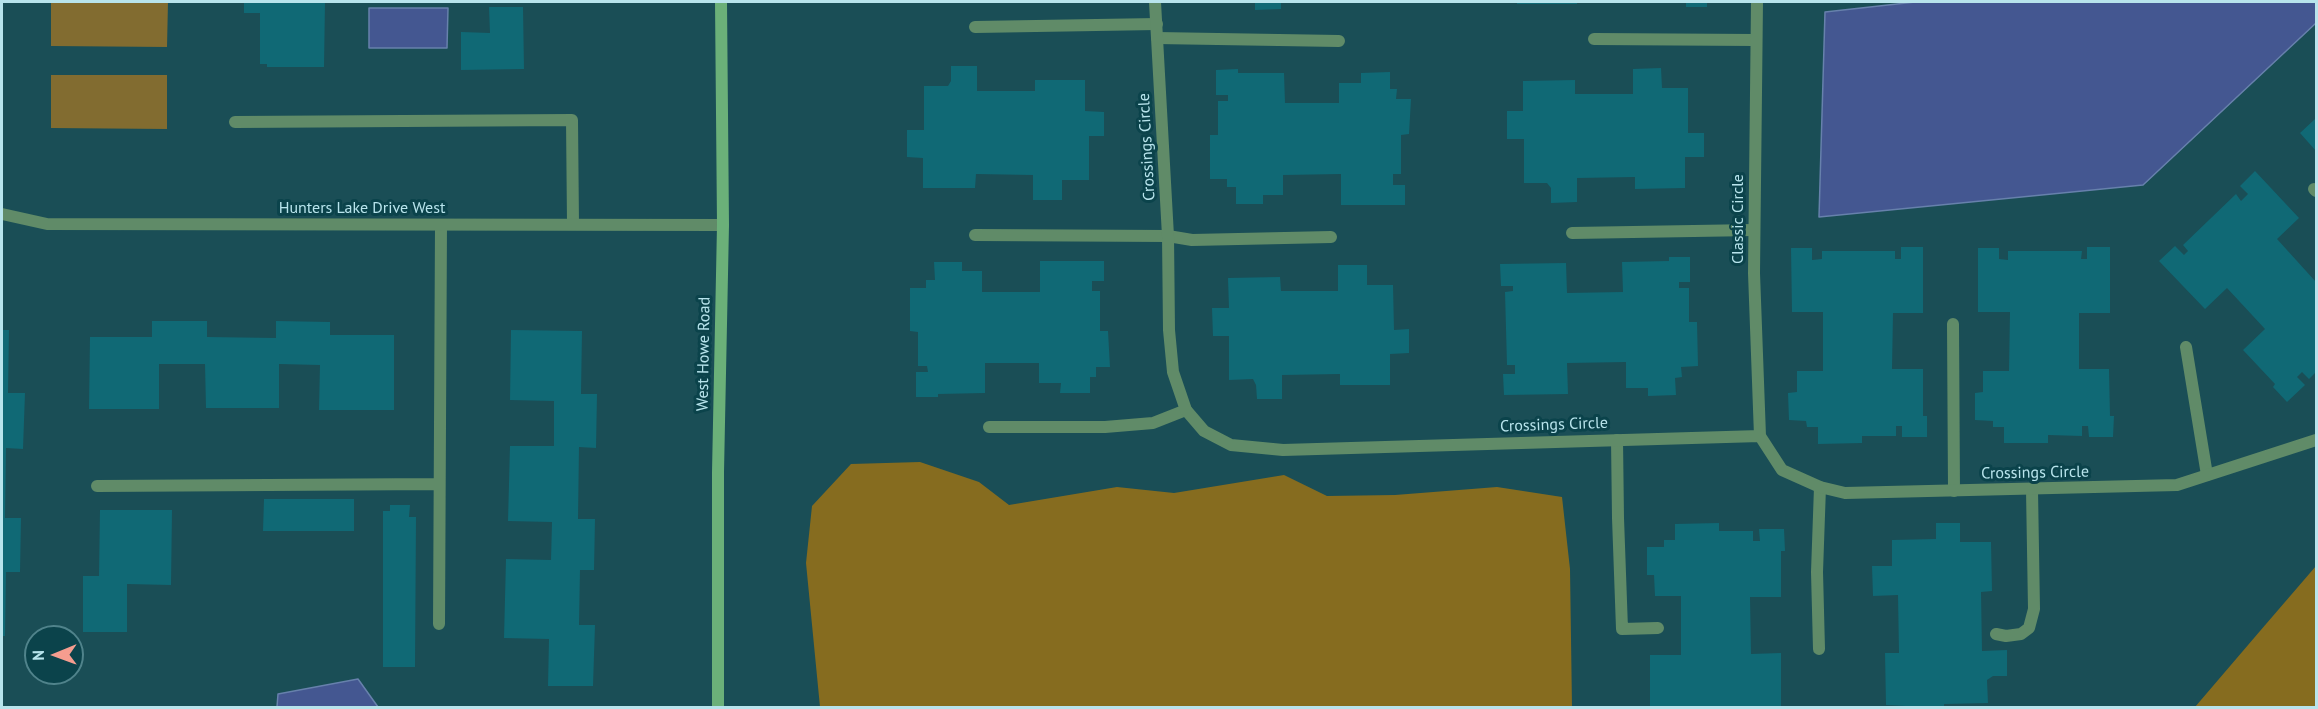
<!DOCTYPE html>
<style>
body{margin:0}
#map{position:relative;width:2318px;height:709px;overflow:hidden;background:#1a4e56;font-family:"PT Sans",sans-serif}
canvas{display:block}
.frame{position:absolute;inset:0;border:3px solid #b8e4ec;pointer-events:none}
.north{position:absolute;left:24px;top:625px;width:60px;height:60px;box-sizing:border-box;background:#0b434b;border:2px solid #50838b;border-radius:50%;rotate:269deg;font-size:16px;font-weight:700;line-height:24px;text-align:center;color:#b8e4ec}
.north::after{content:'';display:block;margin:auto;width:21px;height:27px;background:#f59d8f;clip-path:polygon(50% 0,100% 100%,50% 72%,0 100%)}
</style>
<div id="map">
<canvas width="2318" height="709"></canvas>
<div class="frame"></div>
<div class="north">N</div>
</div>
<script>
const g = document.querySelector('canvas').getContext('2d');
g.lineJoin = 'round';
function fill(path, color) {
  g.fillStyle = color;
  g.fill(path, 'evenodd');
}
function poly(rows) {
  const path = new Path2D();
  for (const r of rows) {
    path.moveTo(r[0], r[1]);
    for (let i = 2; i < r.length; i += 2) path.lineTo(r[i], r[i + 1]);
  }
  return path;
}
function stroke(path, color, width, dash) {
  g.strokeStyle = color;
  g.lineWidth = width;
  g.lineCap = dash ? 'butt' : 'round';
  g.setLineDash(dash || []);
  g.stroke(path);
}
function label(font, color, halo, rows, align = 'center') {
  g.font = font + ' "PT Sans",sans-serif';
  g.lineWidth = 6;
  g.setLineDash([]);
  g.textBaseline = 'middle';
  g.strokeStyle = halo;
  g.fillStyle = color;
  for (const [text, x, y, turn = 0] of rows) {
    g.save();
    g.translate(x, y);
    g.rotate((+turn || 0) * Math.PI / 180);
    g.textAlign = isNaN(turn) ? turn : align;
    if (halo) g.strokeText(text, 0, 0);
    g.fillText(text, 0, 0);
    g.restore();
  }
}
fill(poly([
 [51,2,168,2,167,47,51,46],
 [51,75,167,75,167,129,51,128]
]), '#826c30');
fill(poly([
 [920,462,979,482,1009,505,1117,487,1174,493,1284,475,1327,496,1395,495,1497,487,1562,497,1570,569,1572,707,820,707,806,563,812,506,851,464],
 [2316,566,2316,707,2195,707,2260,631]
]), '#866c1f');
const water = poly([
 [1915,2,2316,2,2316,23,2143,185,1819,217,1825,12,1915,2],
 [369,8,448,8,447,48,369,48,369,8],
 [358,679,378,707,277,707,278,694,358,679]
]);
fill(water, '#445791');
stroke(water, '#6781ac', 1.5);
fill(poly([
 [244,2,325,2,324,67,267,67,267,64,260,64,260,13,244,13],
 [1255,2,1281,2,1281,9,1255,10],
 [1517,2,1577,2,1577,4,1517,4],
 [1686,2,1707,2,1707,7,1686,7],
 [489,7,523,7,524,69,461,70,461,32,490,33],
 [951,66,977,66,977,91,1035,91,1035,80,1085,80,1085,111,1104,112,1104,136,1089,136,1089,180,1062,180,1062,200,1033,200,1033,175,976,174,975,188,923,188,923,158,907,157,907,130,924,130,924,86,948,86,951,81],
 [1661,68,1662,88,1688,88,1688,133,1704,133,1704,157,1685,157,1685,188,1635,189,1635,177,1577,178,1577,202,1551,203,1551,188,1547,183,1524,183,1524,139,1507,139,1507,111,1523,111,1523,81,1575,80,1575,94,1633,94,1633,69],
 [1238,69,1238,73,1284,73,1285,103,1339,103,1339,83,1361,83,1361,73,1390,72,1390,89,1397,89,1396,99,1411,99,1409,134,1401,135,1401,174,1393,174,1393,185,1405,185,1405,205,1341,205,1341,174,1283,175,1283,195,1263,195,1263,204,1236,204,1236,187,1227,187,1227,179,1210,179,1210,135,1218,135,1218,101,1228,101,1228,95,1216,95,1216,70],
 [2315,119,2316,120,2316,151,2300,133],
 [2255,171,2299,218,2277,239,2316,282,2316,372,2309,379,2302,372,2297,377,2305,385,2287,402,2273,387,2275,384,2243,350,2265,329,2227,288,2205,309,2159,261,2175,246,2184,255,2188,251,2183,245,2236,194,2241,201,2248,194,2240,186],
 [1901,247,1923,247,1923,313,1893,313,1892,369,1923,369,1923,416,1927,416,1927,437,1902,437,1902,426,1896,426,1896,436,1862,436,1862,443,1818,444,1818,427,1807,427,1806,421,1789,420,1788,393,1797,392,1797,371,1823,371,1823,312,1792,312,1791,248,1812,248,1812,260,1822,259,1822,251,1895,251,1895,259,1901,259],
 [2087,247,2110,247,2110,313,2079,313,2079,369,2109,369,2110,416,2114,416,2113,437,2089,437,2088,426,2082,426,2082,436,2048,435,2048,443,2004,443,2004,427,1993,427,1993,421,1975,420,1975,393,1983,392,1983,371,2009,371,2010,312,1978,312,1978,248,1999,248,1999,259,2008,260,2008,251,2082,251,2081,259,2087,259],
 [1669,257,1690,257,1690,282,1679,282,1679,288,1689,288,1689,322,1697,322,1698,366,1681,367,1682,377,1675,378,1676,395,1648,396,1648,388,1626,388,1626,362,1567,363,1568,394,1504,395,1503,374,1515,374,1515,365,1507,365,1505,292,1513,291,1513,286,1501,286,1500,264,1566,263,1567,293,1623,292,1622,262,1669,261],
 [1040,261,1104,261,1104,281,1092,281,1092,291,1100,291,1100,331,1108,331,1110,367,1096,367,1096,377,1090,377,1090,393,1060,393,1061,383,1039,383,1039,363,985,363,985,393,938,394,938,397,916,397,916,372,928,372,927,366,918,366,918,332,910,331,910,288,926,288,926,280,935,280,934,262,962,262,962,271,982,271,982,292,1040,292],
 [1338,265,1367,265,1367,285,1393,285,1394,330,1409,329,1409,353,1390,354,1390,385,1340,385,1340,374,1282,375,1282,399,1257,399,1256,385,1253,379,1229,380,1229,336,1213,336,1212,308,1229,308,1228,278,1280,277,1281,291,1338,291],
 [152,321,207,321,207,337,276,338,276,321,330,322,330,335,394,335,394,410,319,410,320,365,279,364,279,408,206,408,205,364,159,364,159,409,89,409,90,337,152,337],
 [2,330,9,330,8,393,25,393,23,449,6,448,5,518,21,518,20,572,6,572,5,636,2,636],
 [511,330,582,331,581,394,597,394,596,448,579,447,578,519,595,519,594,570,580,570,579,625,595,625,593,686,548,686,549,639,504,638,506,559,551,560,552,522,508,521,510,446,554,446,554,401,510,400],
 [264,499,354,499,354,531,263,531],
 [390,505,410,505,409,517,416,517,415,667,383,667,383,511,390,511],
 [100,510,172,510,171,585,127,584,127,632,83,632,83,576,99,576],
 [1719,523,1719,531,1753,531,1753,541,1760,541,1759,529,1784,529,1785,551,1781,551,1781,597,1750,597,1751,654,1781,653,1781,708,1650,708,1650,655,1681,655,1681,596,1655,596,1654,575,1647,575,1647,547,1664,547,1664,540,1675,540,1675,524],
 [1936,523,1960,523,1960,542,1991,542,1992,591,1981,592,1982,651,2007,650,2007,676,1993,676,1987,680,1988,703,1944,704,1944,708,1886,705,1885,653,1899,653,1898,595,1873,596,1872,566,1892,566,1892,540,1936,539]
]), '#106975');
stroke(poly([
 [975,27,1157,24],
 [1157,38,1339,41],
 [1594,39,1755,40],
 [235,122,572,120,573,224],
 [2314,189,2316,191],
 [1572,233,1754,230],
 [975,235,1168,236,1192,240,1331,237],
 [1953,324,1954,491],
 [2186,347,2207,475],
 [989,427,1105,427,1153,423,1186,410],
 [1617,440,1618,518,1622,629,1658,628],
 [97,486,439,484],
 [439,624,441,225],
 [1996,634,2006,636,2021,634,2029,628,2034,609,2032,490],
 [1819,649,1817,572,1820,487]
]), '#608b68', 12);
stroke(poly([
 [1155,2,1168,236,1169,330,1173,372,1186,410,1204,431,1231,445,1283,450,1760,436],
 [1757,2,1754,273,1760,436],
 [2,214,47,224,723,225],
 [1760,436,1782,470,1820,487,1845,493,2177,485,2316,440]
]), '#608b68', 12);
stroke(poly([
 [718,708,718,472,723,225,721,2]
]), '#6bb079', 12);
label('16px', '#b8e4ec', '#0b434b', [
 ["Crossings Circle",1147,147,-93],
 ["Hunters Lake Drive West",362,208],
 ["Classic Circle",1738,219,-90],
 ["West Howe Road",704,354,-89],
 ["Crossings Circle",1554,425,-2],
 ["Crossings Circle",2035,473,-1]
]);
</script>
